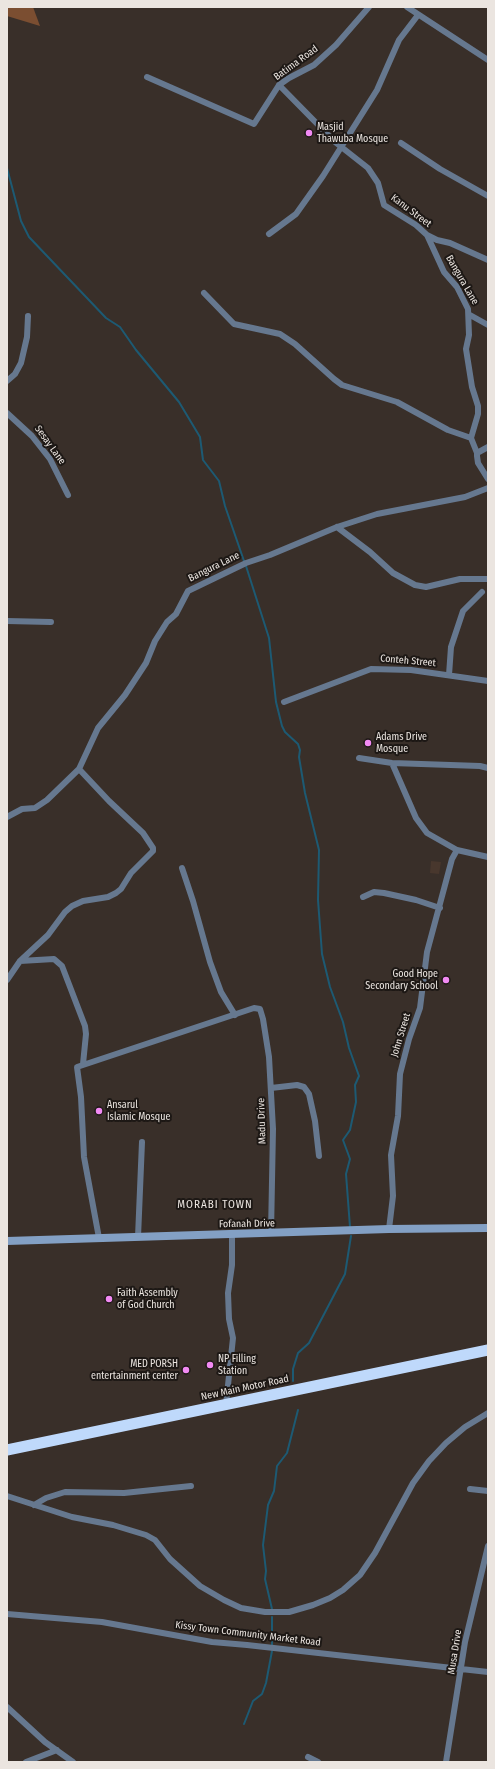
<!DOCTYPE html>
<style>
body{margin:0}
#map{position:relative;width:495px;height:1769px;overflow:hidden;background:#392f29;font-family:"Fira Sans Condensed",sans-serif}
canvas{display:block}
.frame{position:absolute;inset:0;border:8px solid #ebe5e0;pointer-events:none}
</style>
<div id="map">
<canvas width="495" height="1769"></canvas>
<div class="frame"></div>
</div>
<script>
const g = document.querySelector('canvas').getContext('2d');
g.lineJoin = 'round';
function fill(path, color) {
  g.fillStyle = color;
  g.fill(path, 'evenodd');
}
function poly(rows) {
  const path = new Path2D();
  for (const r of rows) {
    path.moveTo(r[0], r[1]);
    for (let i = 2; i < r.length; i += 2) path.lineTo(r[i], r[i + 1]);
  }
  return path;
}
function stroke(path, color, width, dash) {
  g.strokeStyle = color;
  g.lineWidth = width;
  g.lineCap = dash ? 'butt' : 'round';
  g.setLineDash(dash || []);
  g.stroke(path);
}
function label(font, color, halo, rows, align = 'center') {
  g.font = font + ' "Fira Sans Condensed",sans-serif';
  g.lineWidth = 4;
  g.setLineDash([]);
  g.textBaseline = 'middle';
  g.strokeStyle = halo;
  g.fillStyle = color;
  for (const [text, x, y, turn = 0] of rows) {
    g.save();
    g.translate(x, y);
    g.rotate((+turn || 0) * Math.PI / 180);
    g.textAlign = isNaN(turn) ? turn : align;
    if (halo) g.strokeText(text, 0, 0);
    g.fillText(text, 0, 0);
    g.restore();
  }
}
fill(poly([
 [431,861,441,862,439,874,430,873]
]), '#48372d');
fill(poly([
 [7,7,33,7,40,26,7,16]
]), '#7b4e31');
stroke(poly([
 [7,168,21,221,29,237,106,318,120,327,136,350,179,402,200,437,203,460,219,481,225,506,244,561],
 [246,566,269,638,276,702,282,726,285,732,298,744,300,750,299,757,305,793,319,850,318,900,322,954,330,987,343,1022,349,1048,359,1076,355,1085,356,1102,350,1130,343,1140,350,1159,346,1174,350,1227],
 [293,1381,293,1369,298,1353,309,1343,345,1274,351,1236],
 [272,1609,265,1579,266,1571,263,1545,268,1505,274,1491,277,1466,287,1453,298,1410],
 [272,1617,272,1645],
 [244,1724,253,1701,262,1694,266,1683,272,1651]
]), '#1d5a73', 2);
stroke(poly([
 [407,7,488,60],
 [147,77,254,124,279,85,289,78,314,65,336,45,369,7],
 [279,85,335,142,368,168,378,183,384,205,416,225,427,235,437,240,450,243,488,260],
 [401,143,440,169,488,196],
 [269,234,296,214,323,176,377,90,399,40,418,15],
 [427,235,444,272,457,287,468,309,469,335,466,349,472,387,478,406,478,414,471,438,477,453],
 [204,293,234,324,280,334,295,344,334,379,342,385,397,402,448,430,471,438],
 [470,315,488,325],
 [7,381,15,374,21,363,27,337,28,316],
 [7,413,32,436,50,459,68,495],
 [488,447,477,453,477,456,478,463,488,479],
 [337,527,370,552,393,573,415,585,426,587,460,579,488,579],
 [7,621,51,622],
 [449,675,451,647,463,611,482,592],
 [284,702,371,669,411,670,488,681],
 [359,758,392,763,480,766,488,768],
 [392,763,416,818,427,833,457,850,488,857],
 [7,817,22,809,35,808,47,800,79,769,98,728,125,695,146,663,155,641,167,622,176,614,188,591,246,563,270,555,337,527,377,514,465,497,488,488],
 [182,868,193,901,210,962,221,992,235,1015],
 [363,897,374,892,384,893,416,900,440,908],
 [20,961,54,959,62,966,85,1026,86,1034,83,1064],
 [7,980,20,961,48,935,65,912,72,906,83,901,108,897,116,893,121,889,131,873,153,851,153,848,143,833,109,801,79,769],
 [271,1088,297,1085,304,1087,309,1094,315,1121,319,1156],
 [389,1229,393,1196,391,1155,398,1116,400,1074,409,1039,420,1008,427,952,452,859,457,850],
 [138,1237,142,1142],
 [99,1238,84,1157,81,1097,77,1067,254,1008,260,1009,263,1019,269,1057,273,1129,271,1233],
 [226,1404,233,1338,229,1319,228,1293,232,1265,232,1234],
 [470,1489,488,1491],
 [7,1496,72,1517,113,1525,146,1535,155,1540,170,1559,200,1586,224,1600,241,1608,265,1612,289,1612,313,1605,330,1598,343,1590,360,1575,375,1553,413,1483,429,1461,446,1443,465,1427,488,1413],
 [34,1505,46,1498,65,1492,124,1493,191,1486],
 [7,1614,102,1622,212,1642,247,1645,488,1672],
 [7,1707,45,1742,73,1762],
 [308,1757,318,1762],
 [26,1762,57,1750],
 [446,1762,465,1642,488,1546]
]), '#66788f', 6);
stroke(poly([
 [7,1241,389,1229,488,1228]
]), '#83a0c4', 8);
stroke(poly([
 [7,1450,488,1350]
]), '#bfd9fb', 11);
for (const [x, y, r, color] of [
 [309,133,4,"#f28af3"],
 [368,743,4,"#f28af3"],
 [446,980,4,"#f28af3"],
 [99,1111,4,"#f28af3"],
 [109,1299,4,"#f28af3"],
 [210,1365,4,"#f28af3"],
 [186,1370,4,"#f28af3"]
]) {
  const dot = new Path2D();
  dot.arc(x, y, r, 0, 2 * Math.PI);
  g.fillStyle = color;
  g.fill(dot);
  stroke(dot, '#1d1815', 1.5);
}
label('10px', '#ebe5e0', '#1d1815', [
 ["Batima Road",296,63,-36],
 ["Kanu Street",411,211,37],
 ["Bangura Lane",462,280,60],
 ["Sesay Lane",50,445,54],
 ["Bangura Lane",214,567,-26],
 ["Conteh Street",408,661,5],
 ["John Street",401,1035,-73],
 ["Madu Drive",262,1121,-92],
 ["Fofanah Drive",247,1224,-1],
 ["New Main Motor Road",245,1388,-12],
 ["Kissy Town Community Market Road",248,1634,7],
 ["Musa Drive",455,1652,-81]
]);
label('10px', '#ebe5e0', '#1d1815', [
 ["Masjid",317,127],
 ["Thawuba Mosque",317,139],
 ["Adams Drive",376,737],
 ["Mosque",376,749],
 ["Good Hope",438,974,"right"],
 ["Secondary School",438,986,"right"],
 ["Ansarul",107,1105],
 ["Islamic Mosque",107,1117],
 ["Faith Assembly",117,1293],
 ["of God Church",117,1305],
 ["NP Filling",218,1359],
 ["Station",218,1371],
 ["MED PORSH",178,1364,"right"],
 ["entertainment center",178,1376,"right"]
], 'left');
g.letterSpacing = '1px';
label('11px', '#ebe5e0', '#1d1815', [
 ["MORABI TOWN",215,1205]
]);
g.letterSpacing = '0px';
</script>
